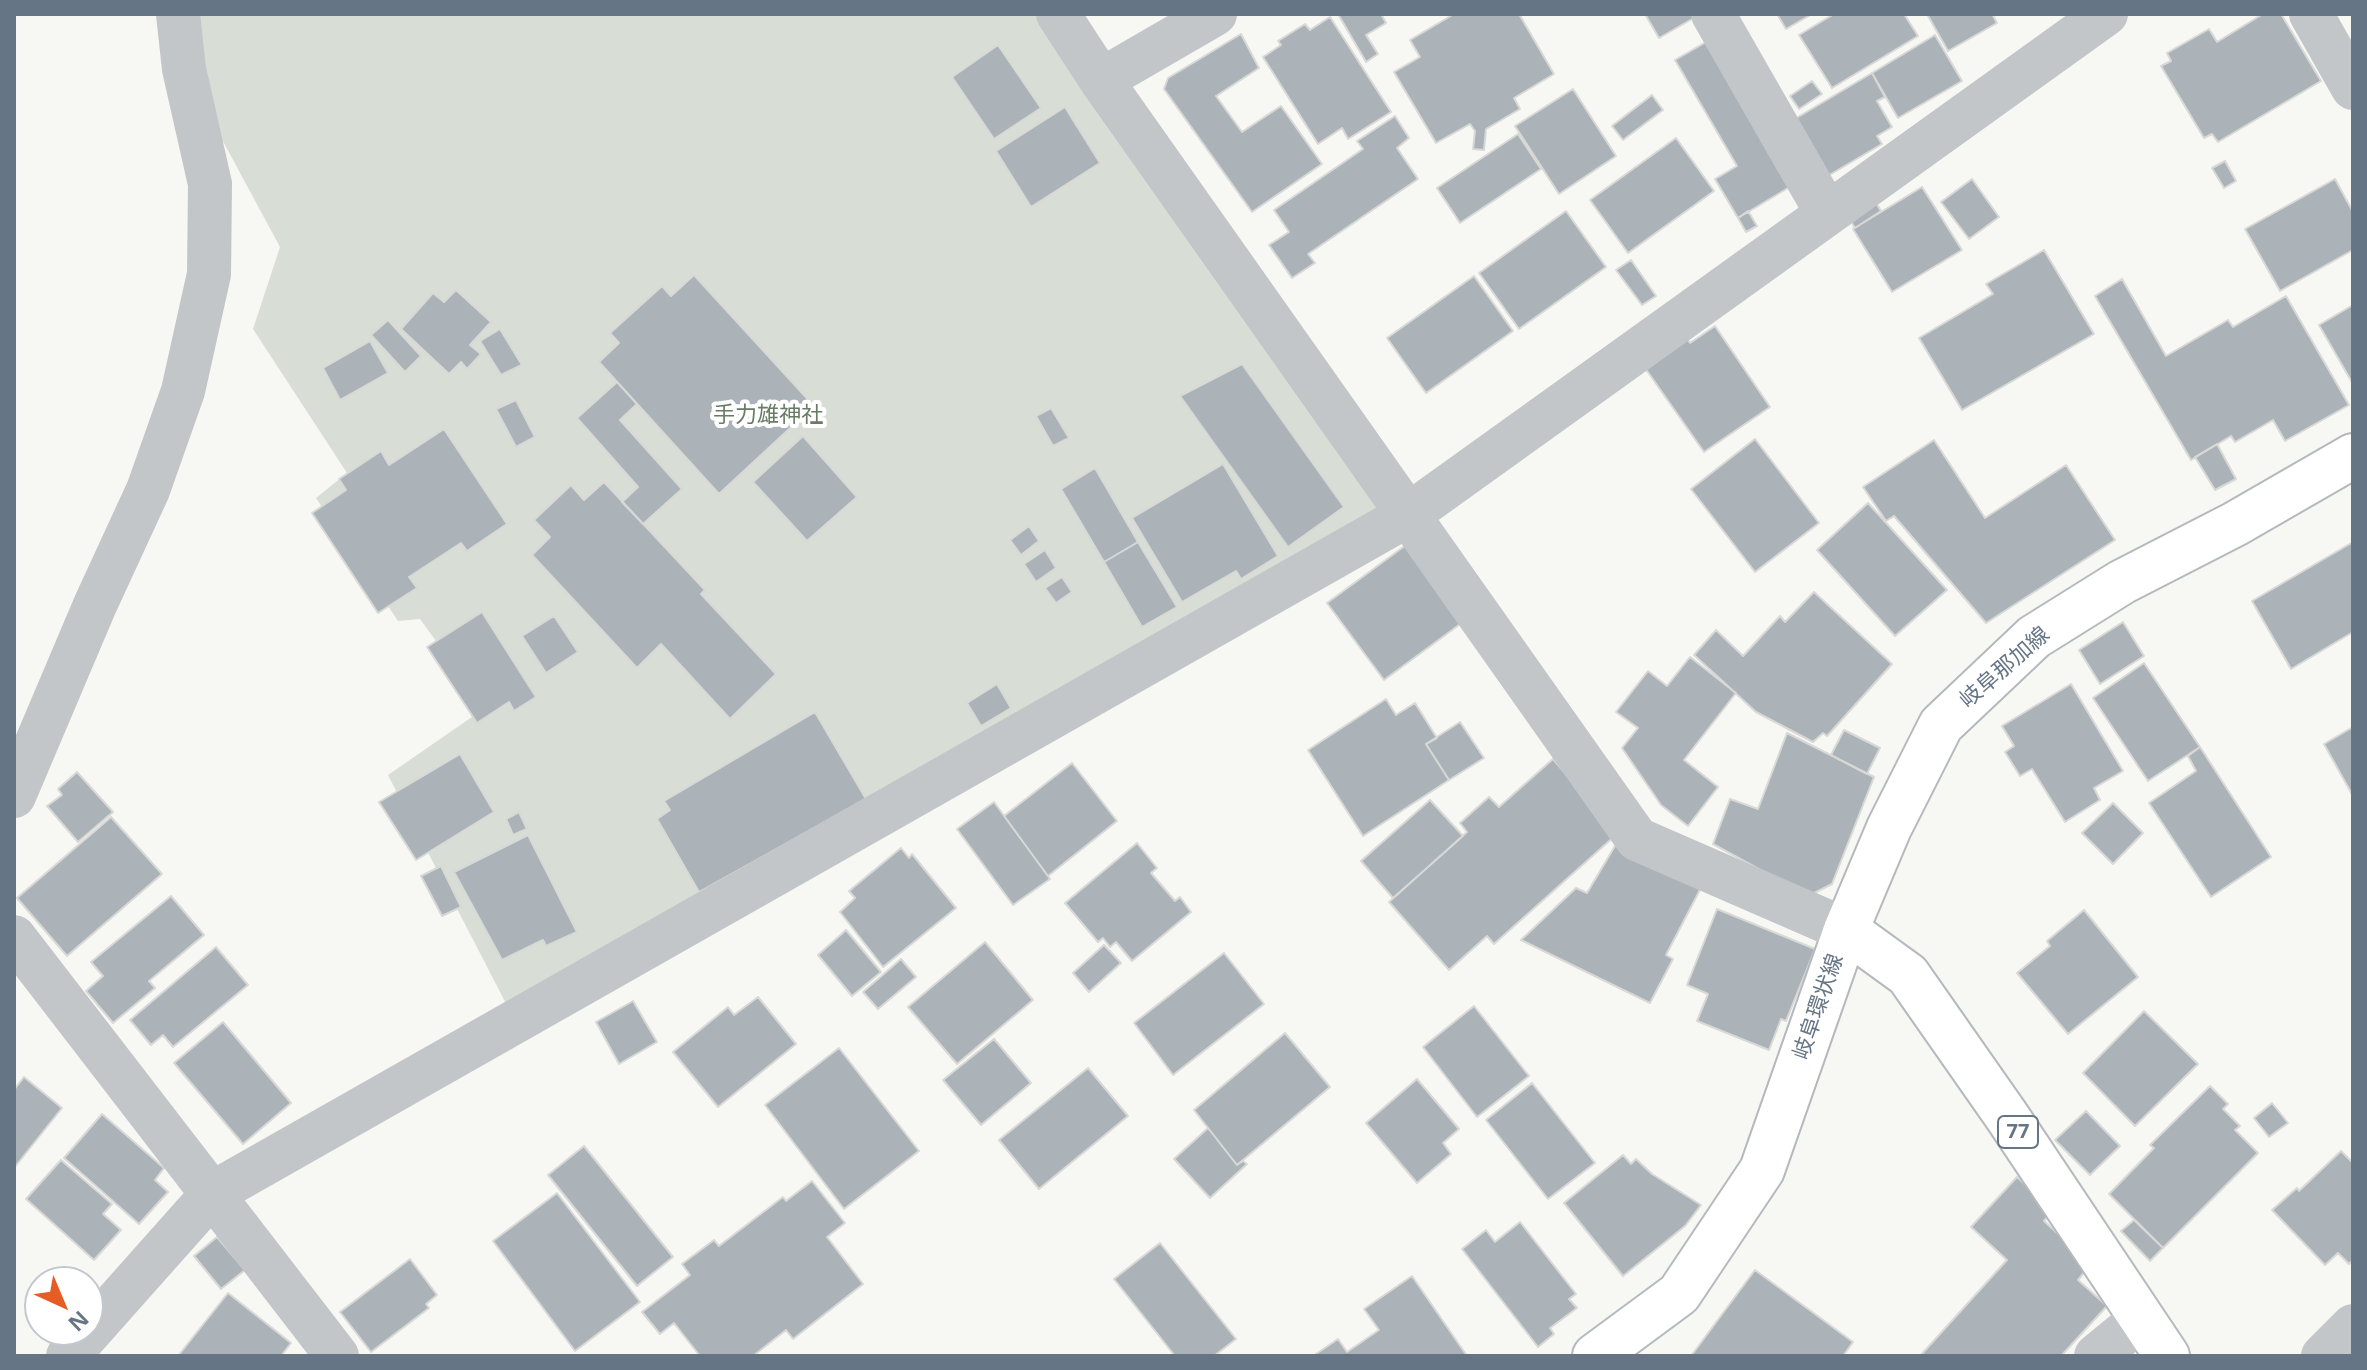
<!DOCTYPE html>
<meta charset="utf-8">
<style>
body{margin:0}
#map{position:relative;width:2367px;height:1370px;overflow:hidden;background:#f7f7f4;font-family:"Noto Sans",sans-serif}
canvas{display:block}
.frame{position:absolute;inset:0;border:16px solid #667585;pointer-events:none}
.north{position:absolute;left:24px;top:1266px;width:80px;height:80px;box-sizing:border-box;background:#fff;border:2px solid #c2c8ce;border-radius:50%;rotate:136deg;font-size:22px;font-weight:700;line-height:32px;text-align:center;color:#667585}
.north::after{content:'';display:block;margin:auto;width:28px;height:36px;background:#e55d25;clip-path:polygon(50% 0,100% 100%,50% 72%,0 100%)}
</style>
<div id="map">
<canvas width="2367" height="1370"></canvas>
<div class="frame"></div>
<div class="north">N</div>
</div>
<script>
const g = document.querySelector('canvas').getContext('2d');
g.lineJoin = 'round';
function fill(path, color) {
  g.fillStyle = color;
  g.fill(path, 'evenodd');
}
function poly(rows) {
  const path = new Path2D();
  for (const r of rows) {
    path.moveTo(r[0], r[1]);
    for (let i = 2; i < r.length; i += 2) path.lineTo(r[i], r[i + 1]);
  }
  return path;
}
function stroke(path, color, width, dash) {
  g.strokeStyle = color;
  g.lineWidth = width;
  g.lineCap = dash ? 'butt' : 'round';
  g.setLineDash(dash || []);
  g.stroke(path);
}
function label(font, color, halo, rows, align = 'center') {
  g.font = font + ' "Noto Sans","Noto Sans JP",sans-serif';
  g.lineWidth = 8;
  g.setLineDash([]);
  g.textBaseline = 'middle';
  g.strokeStyle = halo;
  g.fillStyle = color;
  for (const [text, x, y, turn = 0] of rows) {
    g.save();
    g.translate(x, y);
    g.rotate((+turn || 0) * Math.PI / 180);
    g.textAlign = isNaN(turn) ? turn : align;
    if (halo) g.strokeText(text, 0, 0);
    g.fillText(text, 0, 0);
    g.restore();
  }
}
fill(poly([
 [189,14,1070,14,1408,515,515,1021,388,775,485,708,420,619,398,621,316,498,347,473,253,329,280,247,184,69]
]), '#d8ded5');
const building = poly([
 [1338,14,1381,14,1386,23,1366,35,1378,54,1366,62,1338,14],
 [1454,14,1519,14,1554,74,1514,98,1520,109,1486,129,1484,150,1473,149,1475,131,1470,124,1436,143,1394,72,1420,57,1410,40,1454,14],
 [1645,14,1699,14,1699,15,1659,38,1645,14],
 [1777,14,1812,14,1786,29,1777,14],
 [1834,14,1904,14,1918,36,1832,88,1799,35,1834,14],
 [1927,14,1992,14,1997,23,1948,51,1927,14],
 [2263,14,2281,14,2321,81,2218,142,2212,134,2204,138,2161,66,2171,61,2167,53,2209,29,2217,42,2263,14],
 [1330,17,1391,112,1348,139,1342,128,1318,144,1263,57,1281,45,1278,41,1305,24,1310,30,1330,17],
 [1241,34,1259,68,1216,96,1242,132,1281,106,1322,164,1252,212,1164,89,1168,78,1241,34],
 [1935,35,1962,81,1898,118,1872,73,1935,35],
 [1713,38,1798,182,1738,218,1715,179,1737,166,1675,60,1713,38],
 [998,45,1041,108,994,139,952,77,998,45],
 [1872,73,1885,97,1877,101,1892,127,1877,136,1882,144,1826,177,1793,120,1872,73],
 [1812,81,1822,94,1799,109,1790,96,1812,81],
 [1573,89,1616,156,1559,194,1515,126,1573,89],
 [1652,95,1663,110,1623,140,1612,126,1652,95],
 [1065,107,1100,163,1031,207,996,151,1065,107],
 [1395,116,1409,138,1397,148,1418,179,1308,254,1315,263,1292,278,1269,245,1289,232,1274,210,1363,149,1357,141,1395,116],
 [1518,134,1541,169,1460,223,1437,188,1518,134],
 [1676,138,1714,191,1628,253,1590,200,1676,138],
 [2225,161,2236,181,2224,188,2212,168,2225,161],
 [1972,179,1999,217,1969,239,1941,202,1972,179],
 [2335,179,2353,212,2353,250,2280,291,2245,229,2335,179],
 [1922,187,1962,250,1892,292,1853,229,1922,187],
 [1869,191,1881,211,1855,228,1843,208,1869,191],
 [1566,211,1606,267,1519,329,1479,273,1566,211],
 [1748,211,1757,226,1746,232,1738,218,1748,211],
 [2044,250,2094,334,1962,410,1919,338,1993,294,1986,284,2044,250],
 [1631,260,1656,296,1642,305,1616,270,1631,260],
 [694,275,814,406,719,494,599,362,619,343,610,333,662,286,671,296,694,275],
 [1474,276,1513,331,1426,393,1387,338,1474,276],
 [2122,279,2166,356,2228,320,2233,327,2286,296,2349,405,2285,441,2273,420,2235,442,2231,436,2191,460,2095,296,2122,279],
 [456,290,491,322,470,345,481,354,467,369,461,362,449,374,401,329,433,293,444,302,456,290],
 [2353,305,2353,384,2319,325,2353,305],
 [388,320,421,356,405,372,371,335,388,320],
 [1715,326,1770,407,1704,452,1643,365,1685,336,1690,343,1715,326],
 [500,329,522,365,501,375,480,341,500,329],
 [370,341,388,373,340,400,323,368,370,341],
 [1242,364,1344,507,1288,547,1180,396,1242,364],
 [617,382,637,404,620,420,682,489,643,524,622,502,638,487,577,418,617,382],
 [516,400,535,437,516,447,496,409,516,400],
 [1051,408,1069,438,1053,446,1036,416,1051,408],
 [444,429,507,524,467,551,461,543,409,577,417,588,378,613,312,513,346,490,339,479,381,451,389,465,444,429],
 [803,436,857,497,807,541,753,482,803,436],
 [1755,439,1819,523,1755,572,1691,489,1755,439],
 [1934,440,1985,518,2066,465,2115,540,1986,623,1894,516,1886,521,1863,487,1934,440],
 [2217,444,2236,479,2215,490,2195,457,2217,444],
 [1223,464,1278,556,1241,579,1236,571,1182,602,1132,518,1223,464],
 [1095,468,1138,542,1104,562,1061,489,1095,468],
 [604,482,705,590,701,594,776,674,730,719,661,644,637,668,532,555,550,537,534,520,571,485,584,500,604,482],
 [1868,503,1947,590,1895,636,1817,550,1868,503],
 [1029,526,1039,541,1021,555,1010,540,1029,526],
 [1138,542,1177,607,1142,627,1104,562,1138,542],
 [2353,542,2353,632,2291,669,2252,601,2353,542],
 [1406,545,1463,622,1384,680,1327,603,1406,545],
 [1045,550,1056,568,1036,582,1024,564,1045,550],
 [1062,577,1072,592,1056,603,1045,588,1062,577],
 [1814,592,1892,664,1827,736,1823,733,1813,742,1756,712,1694,655,1716,630,1743,656,1780,616,1785,622,1814,592],
 [482,612,536,697,514,711,509,702,477,723,427,647,482,612],
 [554,616,578,652,546,673,522,636,554,616],
 [2123,622,2144,656,2100,684,2079,650,2123,622],
 [1690,657,1736,693,1684,760,1718,787,1688,826,1661,805,1622,748,1638,728,1616,712,1648,671,1667,686,1690,657],
 [2144,663,2200,747,2148,781,2093,698,2144,663],
 [997,684,1011,708,981,726,967,703,997,684],
 [2071,684,2123,771,2094,788,2100,800,2065,822,2032,769,2020,776,2005,752,2014,746,2002,726,2071,684],
 [1386,699,1396,715,1415,703,1437,738,1426,744,1449,780,1363,836,1308,750,1386,699],
 [815,712,866,799,699,892,657,819,670,810,664,801,815,712],
 [1460,722,1484,758,1449,780,1426,744,1460,722],
 [2353,727,2353,796,2324,744,2353,727],
 [1844,730,1880,748,1867,774,1831,755,1844,730],
 [1787,733,1874,777,1832,884,1808,896,1713,844,1730,799,1758,809,1787,733],
 [2200,747,2271,857,2211,897,2149,803,2196,771,2188,756,2200,747],
 [460,754,494,812,416,860,379,802,460,754],
 [1553,759,1617,834,1494,944,1487,936,1449,970,1389,902,1467,832,1460,823,1489,797,1499,807,1553,759],
 [1072,763,1117,821,1048,876,1004,816,1072,763],
 [77,772,113,812,78,842,47,806,62,795,58,789,77,772],
 [1430,800,1463,836,1393,898,1361,861,1430,800],
 [994,802,1050,879,1013,905,957,829,994,802],
 [2113,803,2143,833,2113,864,2082,833,2113,803],
 [519,812,527,829,513,835,506,819,519,812],
 [111,817,162,874,67,956,17,898,111,817],
 [528,835,577,932,546,946,543,940,502,960,454,872,528,835],
 [1618,841,1702,886,1666,955,1673,959,1650,1003,1521,940,1576,888,1587,893,1618,841],
 [1137,843,1157,868,1151,873,1175,901,1180,897,1191,912,1132,961,1116,942,1110,947,1103,938,1098,942,1065,903,1137,843],
 [901,848,909,858,912,854,956,908,883,967,840,912,855,898,849,891,901,848],
 [441,866,461,907,442,916,421,876,441,866],
 [171,896,204,935,149,981,155,988,113,1023,86,991,103,976,91,962,171,896],
 [1717,909,1815,949,1786,1021,1781,1019,1769,1050,1697,1021,1708,994,1687,985,1717,909],
 [2084,910,2138,977,2068,1034,2017,973,2050,946,2047,941,2084,910],
 [846,930,881,972,852,996,818,955,846,930],
 [985,942,1033,1000,957,1064,908,1007,985,942],
 [1104,945,1121,963,1089,992,1073,973,1104,945],
 [216,947,248,985,173,1047,163,1035,151,1045,130,1020,216,947],
 [1224,953,1264,1004,1173,1075,1134,1023,1224,953],
 [901,959,916,977,878,1009,863,992,901,959],
 [758,997,796,1044,718,1107,673,1052,728,1007,734,1015,758,997],
 [633,1001,657,1042,619,1064,596,1022,633,1001],
 [1474,1006,1529,1076,1477,1117,1423,1047,1474,1006],
 [2144,1011,2198,1064,2135,1126,2083,1073,2144,1011],
 [223,1022,291,1103,243,1144,174,1063,223,1022],
 [1285,1033,1330,1087,1237,1165,1194,1110,1285,1033],
 [994,1039,1031,1083,981,1125,943,1080,994,1039],
 [839,1048,919,1151,844,1209,765,1105,839,1048],
 [1088,1068,1128,1116,1039,1189,999,1140,1088,1068],
 [24,1077,62,1108,14,1168,14,1090,24,1077],
 [1417,1079,1459,1129,1443,1143,1451,1154,1417,1183,1366,1123,1417,1079],
 [1532,1083,1595,1163,1548,1199,1486,1120,1532,1083],
 [2210,1086,2228,1104,2223,1109,2240,1126,2235,1130,2258,1153,2163,1248,2109,1194,2154,1148,2150,1145,2210,1086],
 [2272,1103,2288,1123,2269,1137,2254,1118,2272,1103],
 [2086,1111,2120,1146,2090,1175,2055,1140,2086,1111],
 [102,1114,164,1168,155,1180,168,1192,139,1224,64,1158,102,1114],
 [1208,1128,1237,1165,1243,1161,1247,1164,1210,1198,1174,1159,1208,1128],
 [584,1146,673,1257,637,1286,548,1175,584,1146],
 [2341,1151,2353,1163,2353,1260,2349,1264,2338,1253,2325,1265,2272,1210,2297,1188,2299,1191,2341,1151],
 [1623,1155,1631,1164,1636,1159,1652,1174,1701,1205,1685,1226,1623,1276,1564,1203,1623,1155],
 [61,1160,112,1204,103,1214,121,1230,94,1260,26,1199,61,1160],
 [2017,1177,2053,1210,2044,1221,2091,1264,2078,1280,2107,1306,2061,1356,1920,1356,2007,1260,1971,1227,2017,1177],
 [812,1181,845,1223,827,1237,863,1284,793,1339,786,1330,753,1356,700,1356,674,1323,660,1334,642,1312,690,1275,682,1264,714,1240,719,1246,783,1197,786,1201,812,1181],
 [557,1193,640,1302,575,1351,493,1241,557,1193],
 [2134,1220,2163,1248,2150,1261,2121,1231,2134,1220],
 [1520,1222,1576,1294,1569,1299,1577,1308,1550,1328,1554,1334,1538,1347,1462,1249,1486,1230,1495,1242,1520,1222],
 [217,1237,245,1270,221,1289,194,1256,217,1237],
 [1160,1243,1236,1339,1214,1356,1175,1356,1114,1279,1160,1243],
 [410,1259,437,1295,426,1304,429,1308,371,1352,340,1312,410,1259],
 [1755,1270,1853,1342,1843,1356,1691,1356,1755,1270],
 [1412,1276,1467,1356,1313,1356,1338,1339,1347,1352,1379,1330,1364,1309,1412,1276],
 [228,1293,291,1343,281,1356,178,1356,228,1293]
]);
fill(building, '#abb3b9');
stroke(building, '#d8d9d6', 2);
const major = poly([
 [1846,930,1908,975,2008,1118,2167,1356],
 [1595,1356,1679,1294,1762,1170,1846,930,1889,828,1941,725,2034,637,2122,582,2235,524,2353,456]
]);
stroke(major, '#b5b9bd', 48);
stroke(poly([
 [1058,14,1101,80,1637,839,1846,930],
 [1713,14,1827,213],
 [2311,14,2353,88],
 [1101,80,1215,14],
 [14,796,95,605,148,490,183,391,209,274,210,184,184,69,178,14],
 [14,937,337,1356],
 [68,1356,213,1193,1408,515,2106,14],
 [2096,1356,2141,1319],
 [2323,1356,2353,1326]
]), '#c2c6c9', 44);
stroke(major, '#fff', 44);
for (const [x, y, w] of [
 [2018,1132,40]
]) {
  const box = new Path2D();
  box.roundRect(x - w / 2, y - 16, w, 32, 6);
  g.fillStyle = '#fff';
  g.fill(box);
  stroke(box, '#667585', 2);
}
label('bold 20px', '#667585', null, [
 ["77",2018,1132]
]);
label('22px', '#687c65', '#fff', [
 ["手力雄神社",768,416]
]);
label('22px', '#667585', '#fff', [
 ["岐阜那加線",2005,668,-41],
 ["岐阜環状線",1819,1007,-71]
]);
</script>
